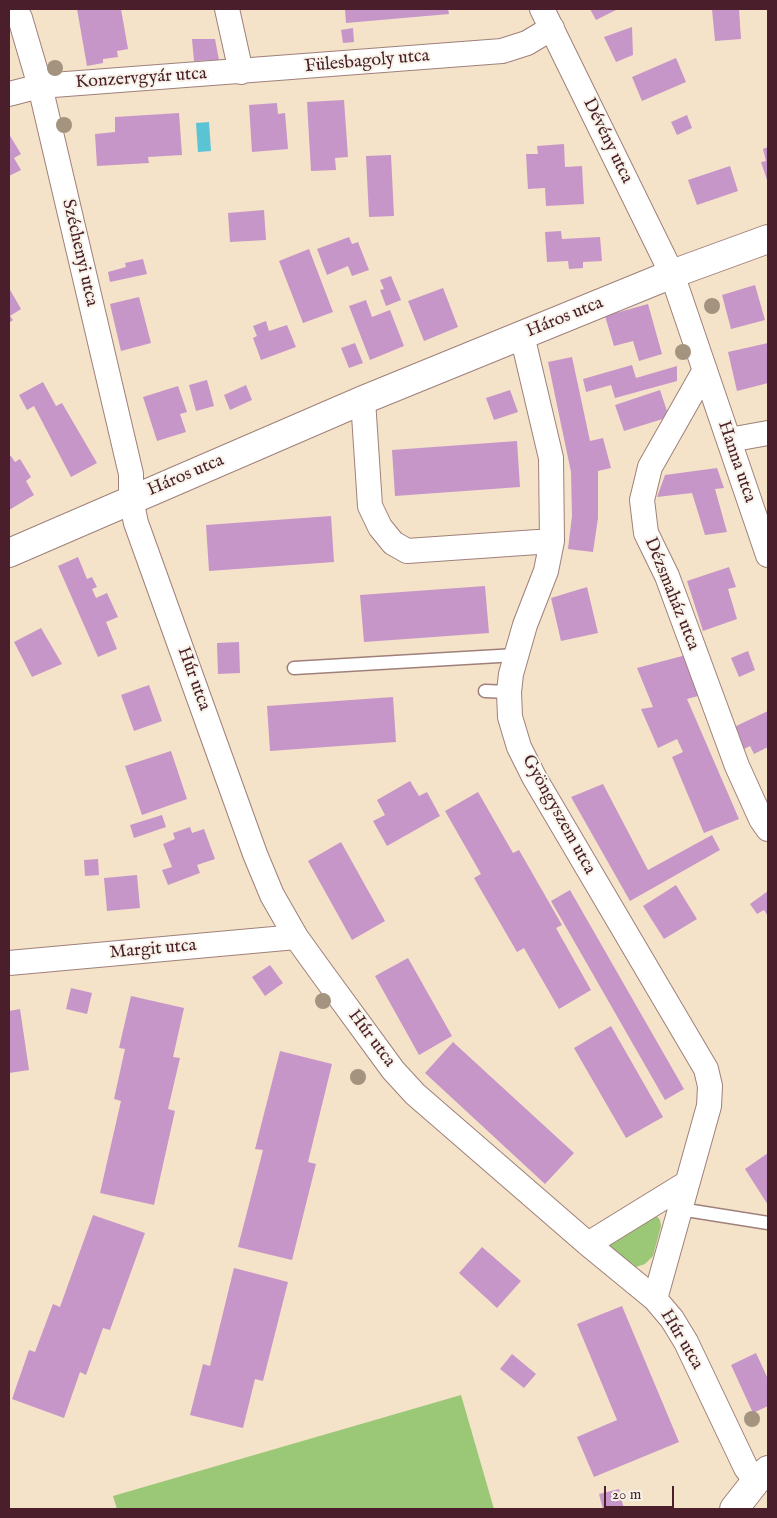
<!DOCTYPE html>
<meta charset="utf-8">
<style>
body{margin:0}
#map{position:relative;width:777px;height:1518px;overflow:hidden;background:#f4e2c9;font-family:"IM FELL English",serif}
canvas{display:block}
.frame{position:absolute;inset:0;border:10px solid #4a1f2b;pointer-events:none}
.scale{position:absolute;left:604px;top:1486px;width:70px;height:22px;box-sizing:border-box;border:2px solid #4a1f2b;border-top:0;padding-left:6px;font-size:15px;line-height:18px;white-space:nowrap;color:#4a1f2b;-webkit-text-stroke:4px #f7f3e8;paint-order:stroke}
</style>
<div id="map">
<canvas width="777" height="1518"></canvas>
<div class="frame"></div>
<div class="scale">20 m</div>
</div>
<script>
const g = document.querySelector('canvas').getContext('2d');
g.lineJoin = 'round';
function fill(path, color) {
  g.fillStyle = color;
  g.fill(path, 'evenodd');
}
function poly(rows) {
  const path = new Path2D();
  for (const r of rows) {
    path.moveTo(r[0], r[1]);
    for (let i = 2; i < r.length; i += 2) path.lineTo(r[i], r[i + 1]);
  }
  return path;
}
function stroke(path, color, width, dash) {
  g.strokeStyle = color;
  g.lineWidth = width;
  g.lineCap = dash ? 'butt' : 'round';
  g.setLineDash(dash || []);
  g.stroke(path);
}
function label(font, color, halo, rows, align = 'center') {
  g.font = font + ' "IM FELL English",serif';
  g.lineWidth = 4;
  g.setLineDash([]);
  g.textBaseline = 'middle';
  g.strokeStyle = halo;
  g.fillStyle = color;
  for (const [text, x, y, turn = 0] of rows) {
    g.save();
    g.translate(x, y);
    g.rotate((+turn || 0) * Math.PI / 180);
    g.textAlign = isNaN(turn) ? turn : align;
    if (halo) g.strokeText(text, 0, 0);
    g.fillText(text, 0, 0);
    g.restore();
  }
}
fill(poly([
 [655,1214,660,1220,661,1226,653,1256,645,1264,636,1267,623,1264,606,1245],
 [461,1395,494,1509,117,1509,113,1496]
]), '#9ac876');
fill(poly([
 [209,122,211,151,198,152,196,123]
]), '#5ac4d4');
fill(poly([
 [77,9,121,9,128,49,117,51,118,57,103,59,103,63,87,66],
 [345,9,448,9,449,14,346,23],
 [590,9,618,9,596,20],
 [712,9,739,9,741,39,715,41],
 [632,27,633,55,616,62,604,37],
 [353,28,354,42,343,43,341,30],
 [192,39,215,39,219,60,194,61],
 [676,58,686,82,642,101,632,77],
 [344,100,348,157,335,158,336,170,311,171,307,102],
 [277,103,278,114,285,113,288,149,252,152,249,105],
 [179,113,182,155,148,157,149,163,97,166,95,134,115,132,115,117],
 [687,115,692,128,677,135,671,122],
 [9,134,21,154,14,158,21,170,9,176],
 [564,144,565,167,582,166,584,204,546,206,545,188,528,189,526,154,538,154,537,146],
 [768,147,768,183,761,162,766,161,763,149],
 [391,155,394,216,369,217,366,156],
 [730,166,738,191,697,205,688,180],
 [264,210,266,240,230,242,228,213],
 [561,231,562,239,600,237,602,261,583,262,583,268,569,269,568,261,547,262,545,232],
 [349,237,352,244,358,242,369,270,352,276,348,266,327,275,317,249],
 [309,249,333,312,303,323,279,261],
 [143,259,147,274,110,282,108,272,126,267,125,263],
 [391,276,401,300,386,306,380,290,384,289,380,280],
 [755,285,765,320,731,329,722,295],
 [9,288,21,309,10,316,13,320,9,323],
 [443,288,458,327,424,341,408,301],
 [139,297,151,343,121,351,110,304],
 [366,300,372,317,390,310,404,346,370,360,349,306],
 [648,304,662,354,639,361,633,341,614,346,605,316],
 [266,321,269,331,287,325,296,347,261,360,253,338,257,336,253,326],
 [355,343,363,363,349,368,341,348],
 [768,343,768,383,737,391,728,352],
 [572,357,590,441,603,438,611,468,598,471,598,518,593,552,568,549,572,516,571,472,548,362],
 [632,365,636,378,677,366,677,381,615,398,611,385,586,392,583,379],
 [207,380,214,406,196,411,189,385],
 [43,382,56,406,62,403,97,463,71,477,34,406,27,410,19,395],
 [246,385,252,400,230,410,224,395],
 [178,386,187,412,180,414,186,432,157,441,143,397],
 [510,390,518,412,494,420,486,398],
 [660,390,669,417,624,431,615,405],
 [517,441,520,487,395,496,392,450],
 [11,456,15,462,20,459,31,477,26,481,34,495,9,510,9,457],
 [717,468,724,488,715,489,727,532,705,535,692,493,657,497,665,475],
 [331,516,334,562,209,571,206,525],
 [78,557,87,579,92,577,97,587,92,589,96,598,107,593,118,617,106,622,117,649,98,657,58,566],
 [729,567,736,587,728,589,737,619,703,631,687,581],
 [485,586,489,633,364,642,360,595],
 [587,587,598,633,561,641,551,598],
 [41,628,62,664,32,677,14,642],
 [239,642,240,673,218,674,217,643],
 [748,651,755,670,739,677,731,658],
 [686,655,702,695,687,699,739,819,704,833,672,757,683,752,677,739,658,748,641,709,653,707,637,668],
 [149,685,162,721,134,731,121,695],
 [393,697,396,742,270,751,267,706],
 [768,711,768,747,754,754,750,746,744,749,734,727],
 [171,751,187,799,142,815,125,766],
 [410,781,419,796,427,792,440,816,387,846,373,821,385,815,377,800],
 [603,784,648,870,712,835,720,850,630,901,571,797],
 [478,792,513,853,519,850,562,925,556,928,591,990,559,1009,524,948,517,952,474,878,481,874,445,811],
 [162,815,166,827,134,838,130,825],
 [190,827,192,833,204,829,215,859,197,865,200,873,168,885,162,870,172,867,163,844,175,839,173,833],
 [341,842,385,921,352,940,308,861],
 [98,859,99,875,85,876,84,860],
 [137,875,140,908,107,911,104,878],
 [676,885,697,919,664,939,643,906],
 [570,890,684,1089,665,1100,551,901],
 [768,891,768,916,764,910,757,914,750,904],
 [408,958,452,1036,419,1055,375,976],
 [270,965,283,983,265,996,252,977],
 [71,988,92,993,87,1014,66,1009],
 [131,996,184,1008,173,1057,180,1058,168,1109,175,1111,154,1205,100,1193,121,1101,114,1099,125,1049,119,1048],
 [20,1009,29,1070,9,1073,9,1011],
 [611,1026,663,1117,626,1138,574,1048],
 [453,1042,574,1153,545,1184,425,1073],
 [280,1051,332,1064,308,1162,316,1164,292,1260,238,1247,263,1150,255,1149],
 [768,1153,768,1205,745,1169],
 [93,1215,145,1233,110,1330,103,1328,86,1375,80,1372,64,1418,12,1399,29,1350,35,1352,53,1304,60,1307],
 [482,1247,521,1281,497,1308,459,1273],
 [234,1268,288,1282,263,1381,255,1379,243,1428,190,1415,203,1364,210,1366],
 [622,1306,679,1442,594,1477,577,1437,617,1420,577,1324],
 [756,1353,768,1379,768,1406,753,1413,731,1365],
 [512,1354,536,1374,524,1388,500,1369],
 [619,1489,624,1509,603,1509,599,1494]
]), '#c796c8');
const service = poly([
 [294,668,516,655],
 [485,691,509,692],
 [680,1209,768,1223]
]);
const minor = poly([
 [14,9,20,18,40,86,131,474,131,500,136,523,255,854,272,895,296,937,322,973,393,1070,415,1094,588,1244,655,1299,672,1319,686,1342,746,1468,756,1481],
 [227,9,241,72],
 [542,9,672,274,768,555],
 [9,94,40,86,502,51,527,43,552,28],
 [522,335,551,458,552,541,546,571,525,625,511,674,509,692,510,717,519,747,534,777,706,1069,710,1086,709,1106,655,1299],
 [705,370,650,467,642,500,646,533,667,576,737,766,761,819,768,829],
 [363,400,370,506,380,527,393,543,407,551,552,541],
 [729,440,768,433],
 [9,963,296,937],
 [588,1244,687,1183]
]);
const tertiary = poly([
 [9,553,363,400,672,274,768,239],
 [734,1509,756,1481,768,1470]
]);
stroke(service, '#9f807a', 15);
stroke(minor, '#9f807a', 26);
stroke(tertiary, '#9f807a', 30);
stroke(service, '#fff', 12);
stroke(minor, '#fff', 24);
stroke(tertiary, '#fff', 28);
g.fillStyle = '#a4937f';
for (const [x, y] of [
 [55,68],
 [64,125],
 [712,306],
 [683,352],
 [323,1001],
 [358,1077],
 [752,1419]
]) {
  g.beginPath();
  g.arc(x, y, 8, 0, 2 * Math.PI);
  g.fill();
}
label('18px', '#4a1f2b', '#f7f3e8', [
 ["Fülesbagoly utca",367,62,-5],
 ["Konzervgyár utca",141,79,-4],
 ["Dévény utca",607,141,64],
 ["Széchenyi utca",79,253,77],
 ["Háros utca",565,318,-22],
 ["Hanna utca",736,462,71],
 ["Háros utca",186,476,-23],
 ["Dézsmaház utca",671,594,68],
 ["Húr utca",193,679,70],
 ["Gyöngyszem utca",558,815,61],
 ["Margit utca",153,950,-5],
 ["Húr utca",371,1039,53],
 ["Húr utca",681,1340,59]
]);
</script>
